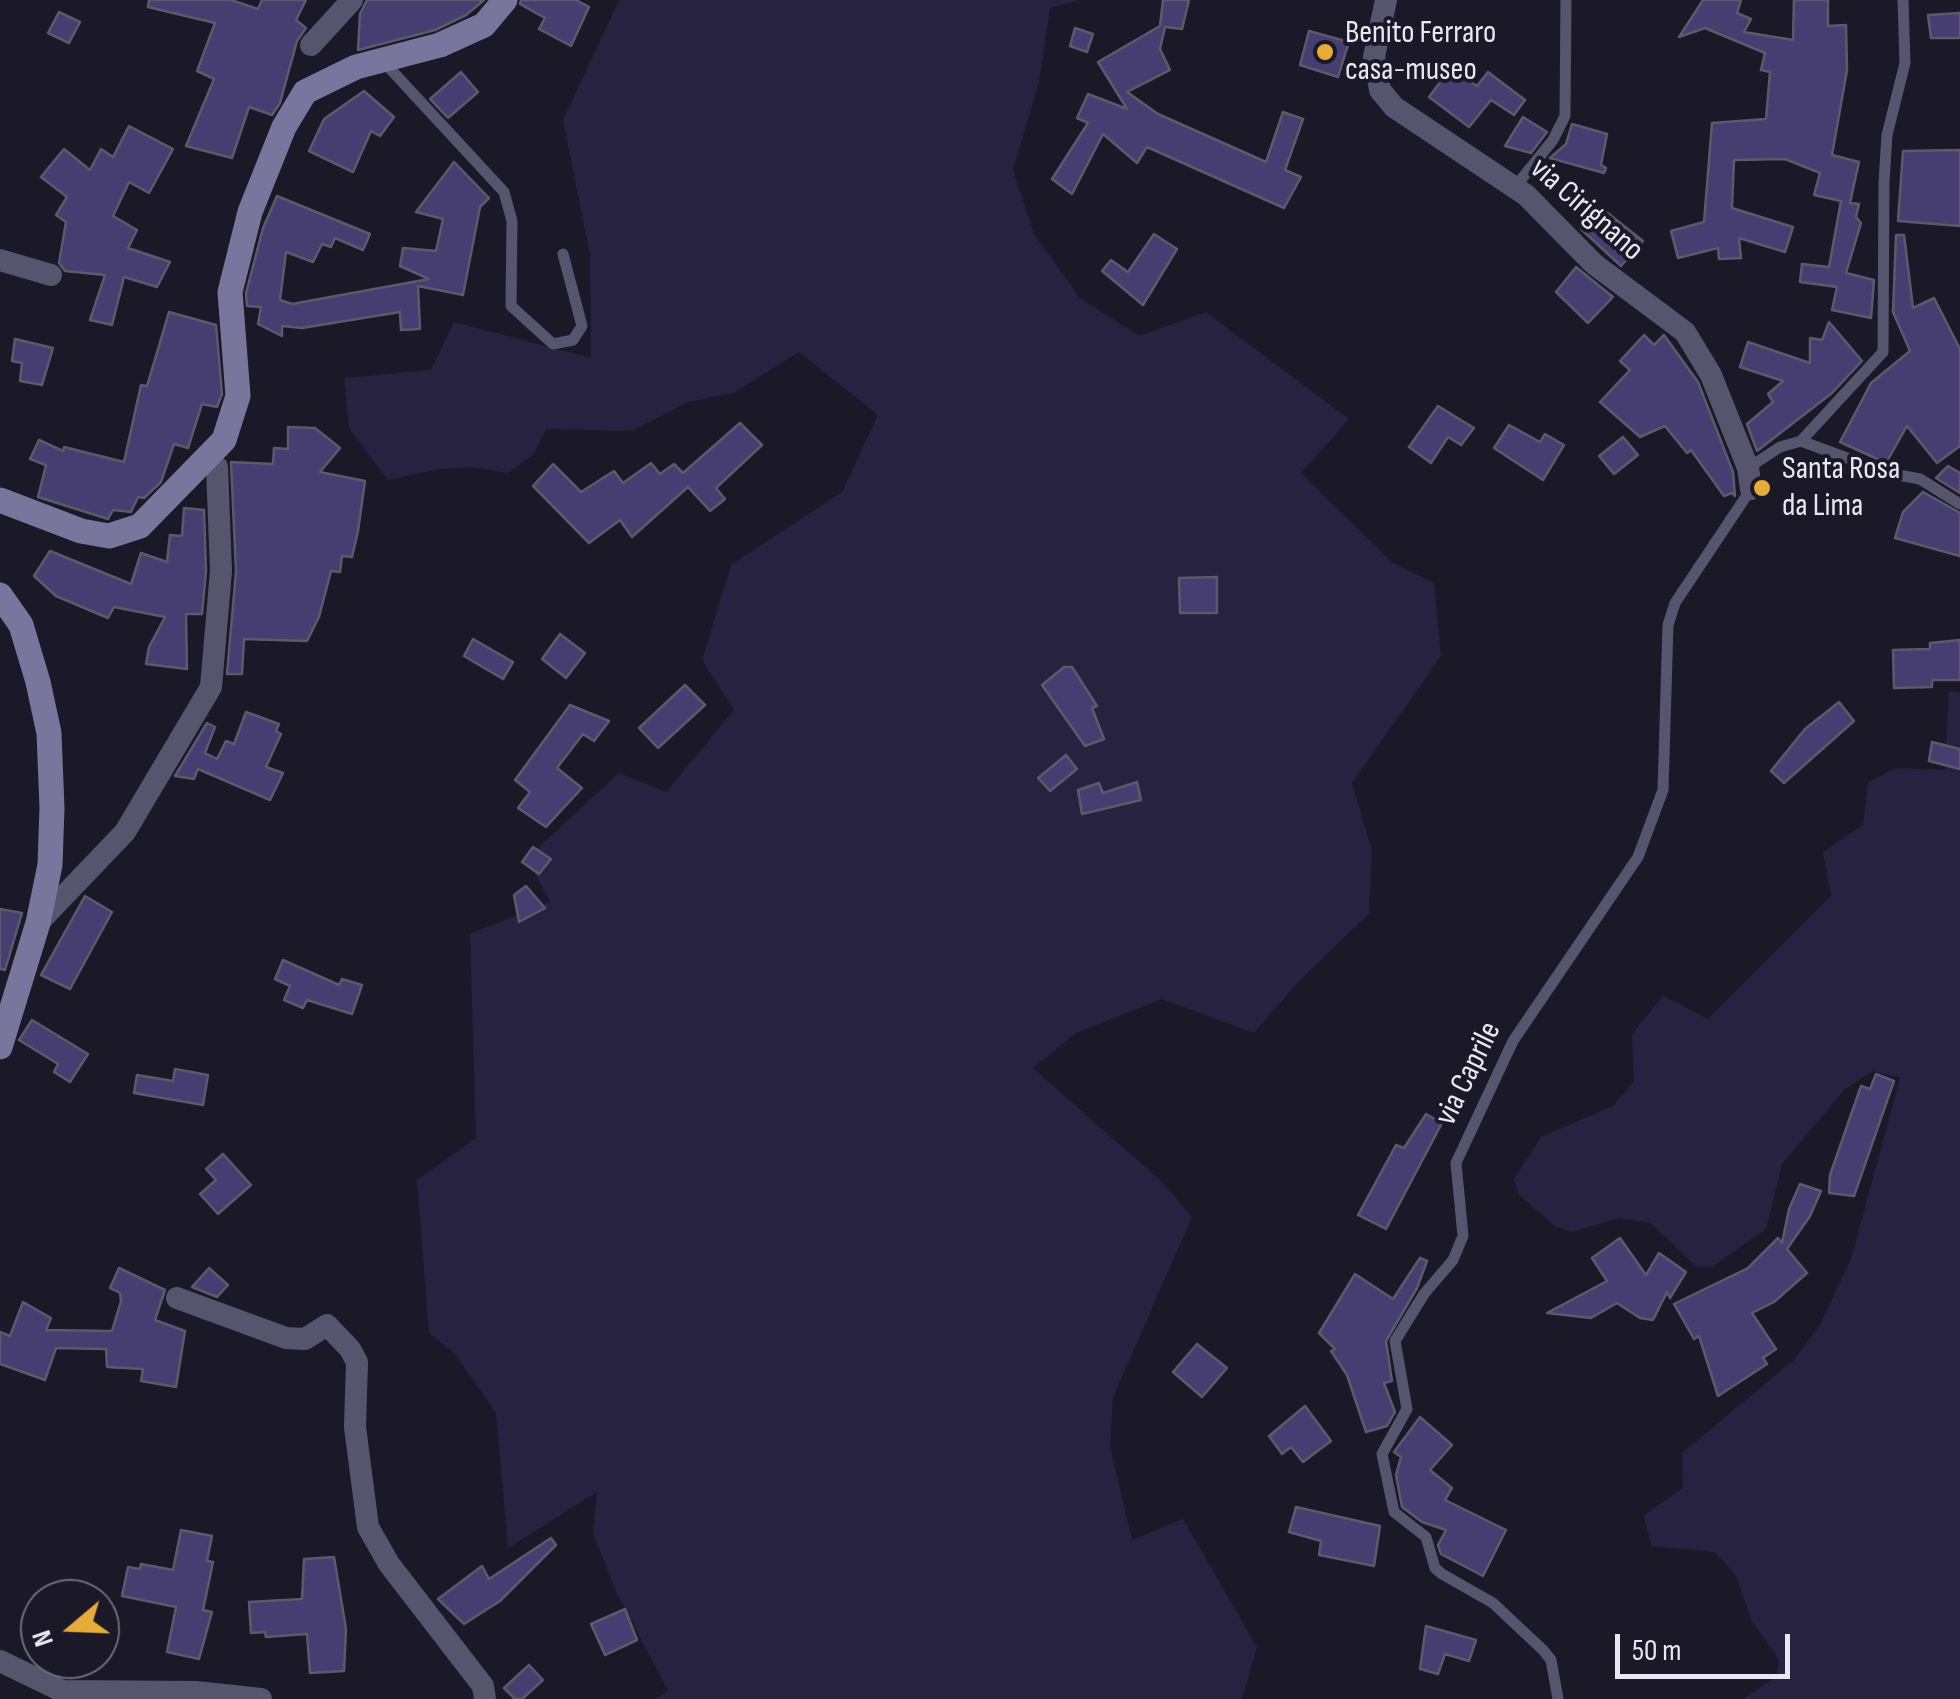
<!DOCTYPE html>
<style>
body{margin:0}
#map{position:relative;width:1960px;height:1699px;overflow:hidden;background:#1b1927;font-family:"Sofia Sans Condensed",sans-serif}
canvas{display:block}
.north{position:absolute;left:20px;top:1579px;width:100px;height:100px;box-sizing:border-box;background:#1b1927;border:2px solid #6d6c78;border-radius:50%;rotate:251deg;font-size:28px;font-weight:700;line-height:40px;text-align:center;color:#e9e8f2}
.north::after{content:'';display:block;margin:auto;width:35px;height:45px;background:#e7ac37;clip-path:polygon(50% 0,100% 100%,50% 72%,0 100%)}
.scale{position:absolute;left:1615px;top:1634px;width:175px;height:45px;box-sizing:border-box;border:5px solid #e9e8f2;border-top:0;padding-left:12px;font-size:30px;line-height:35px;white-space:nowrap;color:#e9e8f2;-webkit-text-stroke:8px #1b1927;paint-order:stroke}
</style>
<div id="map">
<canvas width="1960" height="1699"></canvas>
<div class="north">N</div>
<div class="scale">50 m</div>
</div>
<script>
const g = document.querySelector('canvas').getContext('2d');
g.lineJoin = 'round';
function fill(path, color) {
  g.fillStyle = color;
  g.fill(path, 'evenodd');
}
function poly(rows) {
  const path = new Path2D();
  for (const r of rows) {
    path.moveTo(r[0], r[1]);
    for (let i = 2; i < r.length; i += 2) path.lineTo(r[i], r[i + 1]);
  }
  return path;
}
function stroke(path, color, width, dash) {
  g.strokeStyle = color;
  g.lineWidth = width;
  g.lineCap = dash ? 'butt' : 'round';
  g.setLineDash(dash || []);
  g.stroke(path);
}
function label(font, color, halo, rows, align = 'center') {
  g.font = font + ' "Sofia Sans Condensed",sans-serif';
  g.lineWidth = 8;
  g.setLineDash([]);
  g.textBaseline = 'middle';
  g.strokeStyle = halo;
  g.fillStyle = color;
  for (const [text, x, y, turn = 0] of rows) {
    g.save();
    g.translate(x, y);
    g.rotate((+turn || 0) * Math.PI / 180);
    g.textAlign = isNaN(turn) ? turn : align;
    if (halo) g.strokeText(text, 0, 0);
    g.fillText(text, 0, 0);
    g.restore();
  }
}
fill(poly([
 [619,0,1079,0,1050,8,1039,82,1013,170,1034,234,1080,298,1139,336,1206,312,1349,419,1301,473,1393,563,1434,583,1441,656,1352,783,1372,851,1369,913,1296,984,1254,1033,1162,999,1076,1033,1033,1068,1162,1182,1192,1217,1113,1397,1110,1447,1132,1540,1183,1519,1257,1647,1242,1699,655,1699,668,1691,616,1591,593,1533,597,1492,508,1548,496,1413,455,1354,429,1333,417,1180,476,1138,470,934,550,902,527,858,619,773,666,792,734,710,702,660,731,565,842,492,878,415,799,352,733,393,688,402,632,431,546,429,534,454,508,473,473,467,439,469,388,480,349,428,344,378,431,370,454,322,591,358,590,255,563,120],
 [1949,691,1960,693,1960,1699,1743,1699,1776,1677,1779,1659,1752,1621,1735,1574,1714,1552,1651,1546,1644,1515,1683,1488,1682,1453,1794,1360,1821,1323,1851,1259,1900,1078,1873,1071,1845,1089,1782,1164,1766,1229,1712,1267,1696,1266,1650,1223,1619,1218,1572,1232,1555,1226,1518,1194,1514,1179,1541,1137,1613,1106,1634,1081,1632,1034,1663,996,1708,1019,1831,896,1823,852,1863,825,1868,782,1897,768,1945,770]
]), '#272240');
const building = poly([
 [149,0,231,0,258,9,262,0,306,0,296,20,306,28,297,41,280,103,272,115,249,107,232,158,186,146,214,79,197,71,215,23,148,7,149,0],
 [367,0,484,0,466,15,435,30,358,50,360,14,367,0],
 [521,0,576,0,589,7,571,46,539,29,545,18,520,4,521,0],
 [1163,0,1189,0,1182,29,1165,27,1160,49,1170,70,1127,92,1158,114,1266,162,1283,112,1303,119,1285,170,1301,177,1284,208,1147,147,1137,163,1103,134,1072,194,1052,179,1088,123,1077,118,1088,94,1127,109,1098,62,1160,26,1163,0],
 [1703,0,1741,0,1737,13,1751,19,1744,32,1793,40,1794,0,1828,0,1828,26,1846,25,1847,70,1832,155,1859,162,1850,203,1859,204,1856,217,1861,223,1846,273,1874,280,1871,318,1832,310,1837,287,1800,282,1802,264,1829,267,1841,201,1814,195,1820,173,1785,159,1734,160,1732,208,1793,227,1785,252,1739,238,1741,258,1719,259,1718,248,1678,258,1671,231,1704,222,1712,123,1766,119,1770,72,1761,70,1765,53,1705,28,1679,37,1703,0],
 [59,12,80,22,69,43,48,33,59,12],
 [1960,13,1960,38,1931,38,1928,15,1960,13],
 [1075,28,1093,34,1087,52,1070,46,1075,28],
 [1309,31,1349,42,1338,77,1300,65,1309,31],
 [1454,71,1477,86,1488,72,1525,100,1514,115,1491,100,1469,127,1429,97,1447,73,1454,71],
 [461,72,478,92,448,118,430,99,461,72],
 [364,91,394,117,380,136,371,131,353,172,309,151,324,119,364,91],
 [1523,117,1547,132,1531,153,1505,146,1523,117],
 [1572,124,1607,134,1601,165,1606,168,1604,173,1550,158,1566,144,1572,124],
 [129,126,173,149,149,193,129,182,113,216,137,230,128,248,170,262,157,287,124,277,112,325,90,320,105,275,65,271,59,263,66,222,56,215,67,197,41,177,64,149,90,170,101,149,113,157,129,126],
 [1960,150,1960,226,1898,221,1903,151,1960,150],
 [454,162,489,198,480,207,463,295,418,286,420,329,401,330,400,312,302,328,282,326,282,336,258,324,261,307,247,306,246,293,263,228,277,196,370,234,363,250,335,238,331,247,322,244,313,262,286,252,280,300,292,304,429,279,400,266,403,248,436,251,443,219,416,212,454,162],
 [1600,207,1643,241,1621,266,1581,229,1600,207],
 [1154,234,1177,249,1143,305,1102,271,1111,260,1128,272,1154,234],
 [1896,235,1904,235,1913,308,1934,298,1960,349,1960,446,1937,463,1907,426,1886,463,1840,442,1871,383,1910,351,1893,312,1896,235],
 [1576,267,1613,297,1588,323,1556,292,1576,267],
 [169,312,216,325,222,394,217,407,202,404,188,448,174,444,161,482,144,498,138,497,131,512,113,510,108,519,38,497,46,465,30,459,39,440,63,451,64,447,124,462,141,385,147,386,169,312],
 [1829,322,1862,361,1832,393,1757,451,1747,424,1773,402,1768,394,1783,381,1740,367,1748,342,1810,363,1810,338,1822,340,1829,322],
 [1644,335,1654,345,1664,335,1698,382,1733,472,1735,496,1732,493,1724,496,1691,450,1687,453,1665,426,1640,437,1600,402,1630,370,1620,361,1644,335],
 [15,339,53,348,42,385,20,381,22,363,12,361,15,339],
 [1438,406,1474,428,1461,445,1448,437,1431,463,1409,447,1438,406],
 [740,423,762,445,716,488,725,499,710,511,688,487,632,537,620,520,589,543,533,486,553,464,581,492,614,471,623,483,651,463,660,474,674,464,683,473,740,423],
 [1509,425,1540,442,1545,434,1564,445,1543,480,1494,448,1509,425],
 [288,427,315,428,340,448,320,472,365,481,358,531,352,557,342,556,340,572,331,571,319,617,307,641,244,639,242,674,227,674,236,571,231,462,273,464,274,448,288,449,288,427],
 [1623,437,1638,455,1614,474,1599,456,1623,437],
 [1948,466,1960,473,1960,493,1936,478,1948,466],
 [1923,492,1960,513,1960,556,1895,538,1903,512,1923,492],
 [184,508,204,510,206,571,202,614,186,614,187,669,146,664,149,647,165,617,114,607,108,618,56,596,34,576,50,551,131,584,141,553,167,562,170,535,182,536,184,508],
 [1217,577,1217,613,1180,613,1179,578,1217,577],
 [560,634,585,653,566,678,542,659,560,634],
 [473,639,513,662,503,679,464,656,473,639],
 [1960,640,1960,680,1932,680,1932,687,1894,688,1893,650,1930,649,1930,643,1960,640],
 [1064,667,1072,667,1097,706,1092,708,1104,739,1085,746,1042,685,1064,667],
 [685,685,705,705,658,748,639,728,685,685],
 [1839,702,1854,721,1784,783,1771,771,1805,729,1839,702],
 [570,705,609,721,594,741,583,734,557,768,582,788,546,827,518,808,530,792,515,780,570,705],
 [246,712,279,724,276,731,281,734,266,767,283,773,270,800,198,769,194,779,175,776,207,723,215,727,205,753,217,759,226,741,234,744,246,712],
 [1932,742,1960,749,1960,769,1929,761,1932,742],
 [1066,755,1077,769,1050,791,1038,778,1066,755],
 [1137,782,1141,800,1082,814,1078,790,1099,783,1103,793,1137,782],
 [533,847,551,859,539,874,522,862,533,847],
 [526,886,545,908,519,922,514,895,526,886],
 [85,896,112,912,70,989,41,975,85,896],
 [0,909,22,913,5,970,0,969,0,909],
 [283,960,339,985,342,979,362,985,352,1014,307,1000,303,1008,284,1000,290,986,275,979,283,960],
 [32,1020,88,1054,70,1082,54,1072,58,1064,19,1040,32,1020],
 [175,1069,208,1075,203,1105,134,1093,137,1075,173,1081,175,1069],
 [1876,1074,1894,1081,1854,1196,1829,1193,1830,1175,1861,1086,1870,1089,1876,1074],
 [1426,1114,1442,1123,1386,1229,1358,1215,1396,1145,1404,1148,1426,1114],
 [223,1154,251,1185,218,1214,200,1194,216,1180,206,1169,223,1154],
 [1800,1184,1821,1191,1810,1216,1787,1249,1807,1273,1774,1302,1752,1313,1776,1349,1763,1358,1767,1364,1718,1396,1699,1336,1694,1339,1674,1304,1748,1268,1778,1238,1782,1243,1789,1209,1800,1184],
 [1620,1238,1646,1275,1659,1253,1686,1272,1670,1298,1667,1292,1653,1320,1640,1318,1617,1303,1591,1318,1547,1313,1607,1281,1592,1258,1620,1238],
 [1420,1258,1427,1261,1417,1288,1386,1341,1392,1381,1384,1383,1395,1412,1387,1426,1366,1432,1347,1375,1331,1351,1335,1349,1319,1333,1355,1274,1393,1299,1420,1258],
 [119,1268,165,1290,155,1320,185,1331,176,1387,141,1381,143,1369,107,1367,106,1349,56,1348,45,1380,0,1364,0,1332,10,1336,23,1302,51,1318,46,1330,112,1331,121,1301,120,1293,110,1288,119,1268],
 [209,1268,228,1285,217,1297,192,1287,209,1268],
 [1197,1344,1227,1368,1202,1397,1173,1372,1197,1344],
 [1305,1406,1331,1441,1303,1462,1291,1447,1282,1454,1269,1436,1305,1406],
 [1420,1417,1452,1445,1430,1470,1452,1488,1445,1500,1506,1530,1483,1576,1441,1554,1438,1545,1446,1530,1422,1522,1402,1507,1396,1475,1401,1457,1394,1452,1420,1417],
 [1296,1507,1380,1526,1374,1566,1319,1555,1321,1541,1289,1532,1296,1507],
 [181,1530,212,1536,207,1561,213,1562,203,1610,212,1612,199,1659,167,1652,176,1607,122,1596,128,1567,140,1569,141,1564,173,1570,181,1530],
 [551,1538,556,1545,500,1601,464,1624,438,1599,482,1566,489,1579,551,1538],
 [334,1557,346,1629,344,1671,310,1673,307,1634,266,1637,265,1632,251,1633,249,1602,302,1599,304,1559,334,1557],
 [625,1609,637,1640,605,1655,591,1624,625,1609],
 [1426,1626,1476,1640,1469,1661,1445,1654,1438,1674,1420,1669,1426,1626],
 [529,1665,543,1680,522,1699,515,1699,504,1688,529,1665]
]);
fill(building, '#463d71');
stroke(building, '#5c5a6a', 2.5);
stroke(poly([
 [382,60,504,192,512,221,511,306,553,344,573,340,582,326,563,254],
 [1515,187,1553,140,1565,116,1566,0],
 [1801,441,1883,352,1884,182,1887,135,1905,63,1903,0],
 [1748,468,1780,447,1801,441,1887,473,1920,479,1960,504],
 [1558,1699,1551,1660,1543,1650,1493,1603,1442,1574,1435,1568,1426,1537,1394,1512,1382,1454,1407,1409,1395,1341,1424,1294,1453,1260,1463,1236,1456,1163,1513,1041,1638,857,1663,790,1668,625,1675,603,1751,489]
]), '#57556d', 11);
stroke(poly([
 [1386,0,1374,57,1380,90,1394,107,1526,195,1594,264,1685,332,1711,375,1748,468,1751,489],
 [311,45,352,0],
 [0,260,51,275],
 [38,923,125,832,211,687,221,571,217,467],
 [177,1298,286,1338,305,1339,327,1325,350,1349,357,1362,355,1427,368,1527,389,1564,483,1686,485,1699],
 [0,1661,62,1691,196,1692,261,1699]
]), '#57556d', 22);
stroke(poly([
 [0,500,81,531,109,536,140,526,224,440,238,396,230,292,250,212,284,127,305,92,356,67,440,45,484,25,505,0],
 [0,595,21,625,38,682,49,733,52,808,50,865,38,923,0,1047]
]), '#7a759c', 25);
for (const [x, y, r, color] of [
 [1325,52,10,"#e7ac37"],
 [1762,488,10,"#e7ac37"]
]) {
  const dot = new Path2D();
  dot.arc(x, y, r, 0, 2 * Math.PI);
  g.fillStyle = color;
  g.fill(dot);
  stroke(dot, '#1b1927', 4);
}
label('32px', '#e9e8f2', '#1b1927', [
 ["Benito Ferraro",1345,34],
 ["casa-museo",1345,71],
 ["Santa Rosa",1782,470],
 ["da Lima",1782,507]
], 'left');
label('32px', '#e9e8f2', '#1b1927', [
 ["via Cirignano",1586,210,41],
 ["via Caprile",1469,1074,-64]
]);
</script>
